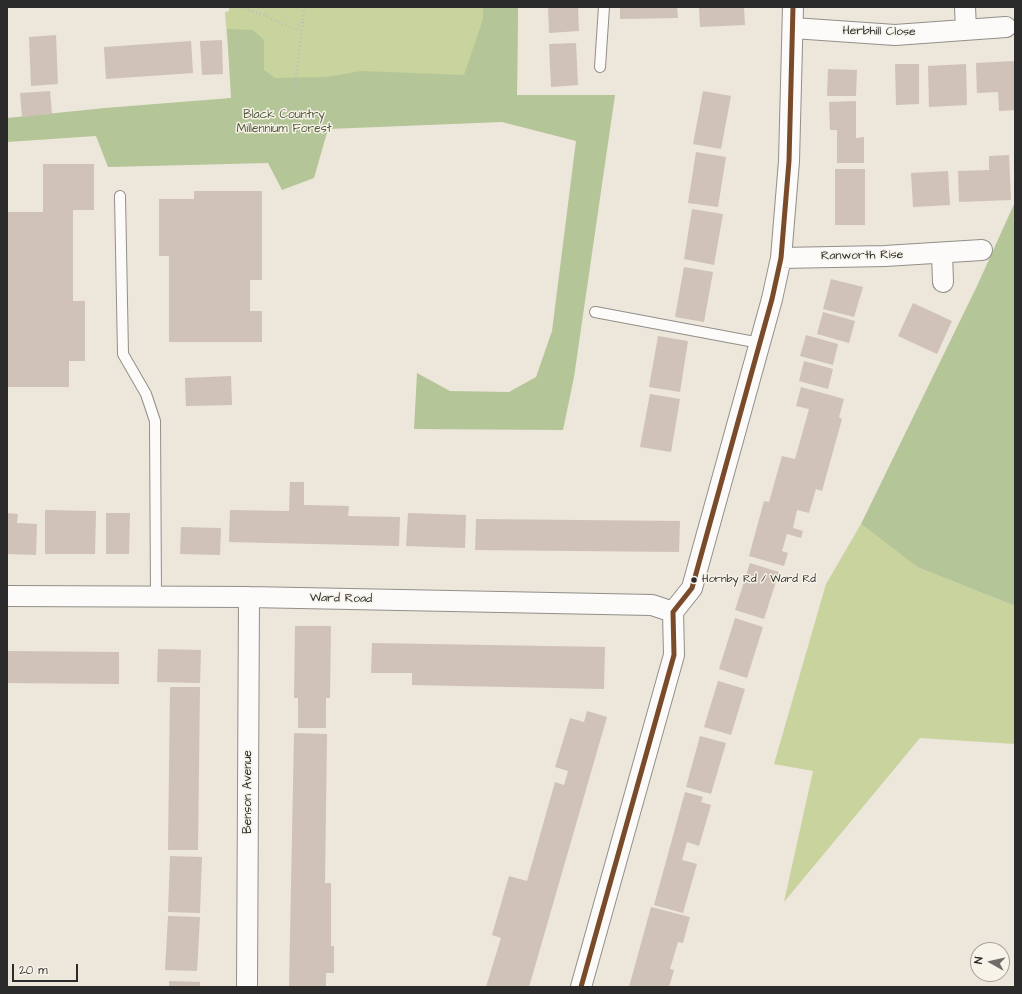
<!DOCTYPE html>
<style>
body{margin:0}
#map{position:relative;width:1022px;height:994px;overflow:hidden;background:#ede6db;font-family:"Architects Daughter",sans-serif}
canvas{display:block}
.frame{position:absolute;inset:0;border:8px solid #2b2b2b;pointer-events:none}
.north{position:absolute;left:970px;top:942px;width:40px;height:40px;box-sizing:border-box;background:#f7f3e8;border:1px solid #a5a39c;border-radius:50%;rotate:278deg;font-size:11px;font-weight:700;line-height:16px;text-align:center;color:#2b2b2b}
.north::after{content:'';display:block;margin:auto;width:14px;height:18px;background:#6f6c69;clip-path:polygon(50% 0,100% 100%,50% 72%,0 100%)}
.scale{position:absolute;left:12px;top:964px;width:66px;height:18px;box-sizing:border-box;border:2px solid #2b2b2b;border-top:0;padding-left:5px;font-size:12px;line-height:14px;white-space:nowrap;color:#2b2b2b;-webkit-text-stroke:3px #f7f3e8;paint-order:stroke}
</style>
<div id="map">
<canvas width="1022" height="994"></canvas>
<div class="frame"></div>
<div class="north">N</div>
<div class="scale">20 m</div>
</div>
<script>
const g = document.querySelector('canvas').getContext('2d');
g.lineJoin = 'round';
function fill(path, color) {
  g.fillStyle = color;
  g.fill(path, 'evenodd');
}
function poly(rows) {
  const path = new Path2D();
  for (const r of rows) {
    path.moveTo(r[0], r[1]);
    for (let i = 2; i < r.length; i += 2) path.lineTo(r[i], r[i + 1]);
  }
  return path;
}
function stroke(path, color, width, dash) {
  g.strokeStyle = color;
  g.lineWidth = width;
  g.lineCap = dash ? 'butt' : 'round';
  g.setLineDash(dash || []);
  g.stroke(path);
}
function label(font, color, halo, rows, align = 'center') {
  g.font = font + ' "Architects Daughter",sans-serif';
  g.lineWidth = 3;
  g.setLineDash([]);
  g.textBaseline = 'middle';
  g.strokeStyle = halo;
  g.fillStyle = color;
  for (const [text, x, y, turn = 0] of rows) {
    g.save();
    g.translate(x, y);
    g.rotate((+turn || 0) * Math.PI / 180);
    g.textAlign = isNaN(turn) ? turn : align;
    if (halo) g.strokeText(text, 0, 0);
    g.fillText(text, 0, 0);
    g.restore();
  }
}
fill(poly([
 [229,7,518,7,517,95,232,98,225,12,229,11],
 [861,524,917,567,1015,606,1015,744,920,738,784,902,813,771,774,764,826,584]
]), '#c8d39d');
fill(poly([
 [483,7,518,7,517,95,615,95,574,377,563,430,414,429,417,373,450,391,509,392,536,377,552,331,576,141,502,122,328,129,314,178,282,190,268,163,108,167,96,136,7,142,7,118,105,108,231,98,227,29,253,30,264,40,264,70,275,78,327,77,361,71,464,75,483,19],
 [1015,202,1015,606,917,567,861,524,977,286]
]), '#b4c597');
fill(poly([
 [548,7,578,7,579,31,549,33],
 [620,7,677,7,678,18,620,19],
 [699,7,744,7,745,25,700,27],
 [56,35,58,84,31,86,29,37],
 [222,40,223,74,202,75,200,41],
 [191,41,193,73,106,79,104,47],
 [576,43,578,85,551,87,549,44],
 [1015,61,1015,110,999,111,998,92,977,93,976,63],
 [895,64,919,64,919,104,896,105],
 [966,64,967,105,929,107,928,66],
 [828,69,857,70,856,96,827,96],
 [50,91,52,114,22,117,20,93],
 [703,91,731,96,721,149,693,144],
 [856,101,856,138,864,137,864,163,837,163,837,130,830,130,829,102],
 [696,152,726,157,718,207,688,203],
 [1009,155,1011,200,959,202,958,171,989,170,989,156],
 [43,164,94,164,94,210,73,210,73,301,85,301,85,361,69,361,69,387,7,387,7,212,43,212],
 [835,169,865,169,865,225,835,225],
 [948,171,950,205,913,207,911,173],
 [194,191,262,191,262,280,250,280,250,311,262,311,262,342,169,342,169,256,159,256,159,199,194,199],
 [692,209,723,214,714,265,684,259],
 [684,267,713,272,704,322,675,317],
 [831,279,863,287,854,317,823,309],
 [913,303,952,321,937,354,898,336],
 [823,312,855,321,849,343,817,334],
 [806,335,838,344,833,365,800,356],
 [658,336,688,341,680,392,649,387],
 [804,361,833,369,828,389,799,381],
 [231,376,232,405,186,406,185,378],
 [801,387,844,399,839,417,842,419,822,491,816,489,809,513,797,510,793,528,803,531,801,538,787,534,782,551,788,553,784,566,749,556,764,501,769,502,782,456,795,459,809,409,796,406],
 [650,394,680,399,671,452,640,447],
 [290,482,304,482,304,505,349,506,348,516,400,517,399,546,229,542,230,510,289,511],
 [45,510,96,511,95,554,45,554],
 [7,513,18,514,17,523,37,524,36,555,7,554],
 [106,513,130,513,129,554,106,554],
 [408,513,466,515,465,548,406,546],
 [476,519,680,521,679,552,475,550],
 [181,527,221,528,220,555,180,554],
 [750,563,779,572,764,619,735,610],
 [735,618,763,627,747,678,719,669],
 [295,626,331,626,330,698,326,698,326,728,298,728,298,698,294,698],
 [372,643,605,647,604,689,412,685,412,673,371,673],
 [158,649,201,650,200,683,157,682],
 [7,651,119,652,119,684,7,683],
 [718,681,745,689,731,735,704,727],
 [170,687,200,687,198,850,168,850],
 [587,711,607,717,529,987,486,987,501,938,492,935,509,876,527,881,555,782,564,785,568,771,555,767,570,718,584,722],
 [294,733,327,734,325,883,331,883,331,946,334,946,334,973,326,973,326,987,289,987],
 [700,736,726,743,711,794,686,787],
 [685,792,703,797,701,802,711,805,699,846,687,842,682,860,697,864,683,913,654,905],
 [170,856,202,857,200,913,168,912],
 [651,907,690,917,683,943,678,942,670,969,674,970,669,987,629,987],
 [168,916,200,917,197,971,165,970],
 [169,981,200,982,200,987,169,987]
]), '#d0c2b6');
const service = poly([
 [600,67,604,7],
 [120,196,123,354,146,394,155,421,156,597],
 [595,312,760,343]
]);
const minor = poly([
 [965,7,966,29],
 [793,28,895,35,1006,27],
 [942,253,943,282],
 [781,258,885,256,982,250],
 [7,596,249,597,652,605,673,612],
 [247,987,249,597],
 [581,987,674,655,673,612,692,588,772,299,781,258,789,161,793,7]
]);
stroke(service, '#928f89', 12);
stroke(minor, '#928f89', 22);
stroke(poly([
 [241,7,266,16,295,30,303,21,304,7],
 [293,98,303,21]
]), '#bdbcbb', 2.5, [1, 3]);
stroke(service, '#fcfbfa', 10);
stroke(minor, '#fcfbfa', 20);
stroke(poly([
 [581,987,674,655,673,612,692,588,772,299,781,258,789,161,793,7]
]), '#7a4b2a', 5);
for (const [x, y, r, color] of [
 [694,580,3.5,"#2b2b2b"]
]) {
  const dot = new Path2D();
  dot.arc(x, y, r, 0, 2 * Math.PI);
  g.fillStyle = color;
  g.fill(dot);
  stroke(dot, '#f7f3e8', 1.5);
}
label('11px', '#2b2b2b', '#f7f3e8', [
 ["Hornby Rd / Ward Rd",702,580]
], 'left');
label('12px', '#2b2b2b', '#f7f3e8', [
 ["Herbhill Close",879,32,1],
 ["Ranworth Rise",862,256,-1],
 ["Ward Road",341,599,1],
 ["Benson Avenue",248,792,-90]
]);
label('12px', '#51593e', '#f7f3e8', [
 ["Black Country",284,115],
 ["Millennium Forest",284,129]
]);
</script>
